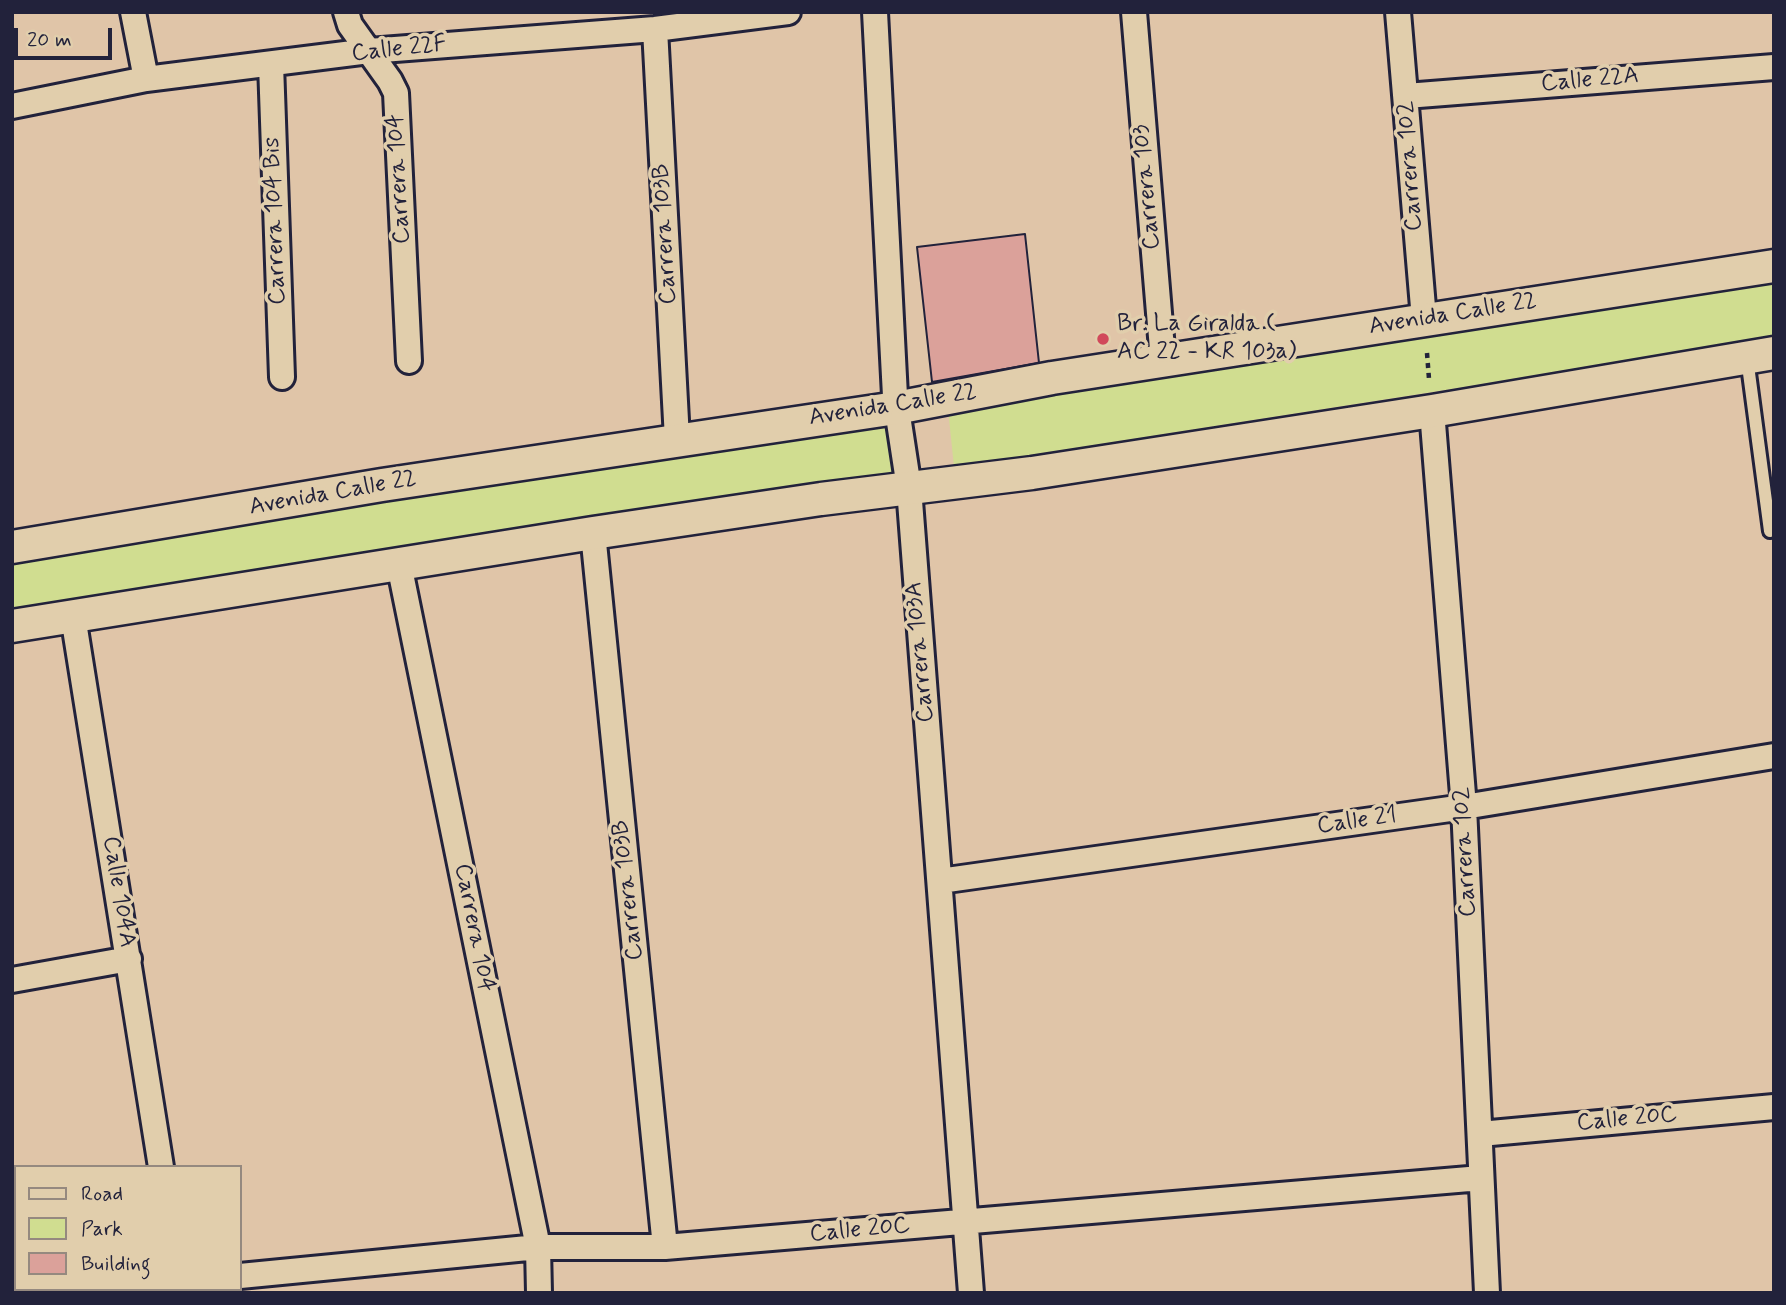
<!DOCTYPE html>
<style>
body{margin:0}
#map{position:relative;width:1786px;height:1305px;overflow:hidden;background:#e0c5a8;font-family:Mynerve,sans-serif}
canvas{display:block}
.frame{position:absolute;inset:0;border:14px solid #22223b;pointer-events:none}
.legend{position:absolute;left:14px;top:1165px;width:228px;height:126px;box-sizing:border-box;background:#e1ceac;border:2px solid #95897f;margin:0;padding:9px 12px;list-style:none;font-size:21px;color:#22223b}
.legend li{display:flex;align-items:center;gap:14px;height:35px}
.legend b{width:35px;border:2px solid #95897f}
.scale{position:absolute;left:14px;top:28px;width:98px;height:32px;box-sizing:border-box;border:4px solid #22223b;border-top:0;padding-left:9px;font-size:21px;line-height:24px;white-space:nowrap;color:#22223b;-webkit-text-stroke:5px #e1ceac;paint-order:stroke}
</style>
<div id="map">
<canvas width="1786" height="1305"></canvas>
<div class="frame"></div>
<ul class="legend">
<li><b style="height:9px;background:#e1ceac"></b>Road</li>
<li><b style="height:19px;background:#d0dd90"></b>Park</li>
<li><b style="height:19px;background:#dba19a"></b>Building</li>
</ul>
<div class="scale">20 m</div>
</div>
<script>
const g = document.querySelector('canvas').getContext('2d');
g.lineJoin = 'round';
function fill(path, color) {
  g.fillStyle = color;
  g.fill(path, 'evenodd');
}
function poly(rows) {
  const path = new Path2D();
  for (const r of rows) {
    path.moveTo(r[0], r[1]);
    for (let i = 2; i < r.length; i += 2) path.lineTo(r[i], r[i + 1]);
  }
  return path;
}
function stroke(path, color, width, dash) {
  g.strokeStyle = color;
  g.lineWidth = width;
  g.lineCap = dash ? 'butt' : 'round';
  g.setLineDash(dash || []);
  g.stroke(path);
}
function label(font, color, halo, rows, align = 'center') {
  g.font = font + ' Mynerve,sans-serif';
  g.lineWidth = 7;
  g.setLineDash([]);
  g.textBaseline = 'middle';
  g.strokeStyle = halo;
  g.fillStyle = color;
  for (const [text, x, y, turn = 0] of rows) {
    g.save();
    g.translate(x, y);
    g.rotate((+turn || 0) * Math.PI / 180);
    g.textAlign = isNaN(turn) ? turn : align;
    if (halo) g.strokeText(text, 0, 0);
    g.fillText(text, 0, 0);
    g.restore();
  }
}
fill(poly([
 [1774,280,1774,335,1458,388,954,467,948,409],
 [888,419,894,476,604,516,12,610,12,561]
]), '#d0dd90');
const building = poly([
 [1025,234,1039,363,932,382,917,247,1025,234]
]);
fill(building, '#dba19a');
stroke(building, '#22223b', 2);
const service = poly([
 [1747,358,1770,531]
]);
const minor = poly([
 [133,12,146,79],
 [346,12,350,25,390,81,396,93,409,361],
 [875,12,895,396,909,488,971,1293],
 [1134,12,1163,361],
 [1398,12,1424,319],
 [655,29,677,439],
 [271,64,282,377],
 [1406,96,1774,67],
 [12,106,146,79,369,51,655,29,788,12],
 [1432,411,1464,807,1487,1293],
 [593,533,665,1247],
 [399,564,538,1247,539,1293],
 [73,616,161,1167],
 [940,881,1464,807,1774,756],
 [12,980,129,959],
 [1480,1134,1774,1107],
 [240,1276,538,1247,665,1247,1481,1178],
 [180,1289,180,1293],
 [76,1293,111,1289]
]);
const tertiary = poly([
 [12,547,382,485,896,408,1052,378,1774,266],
 [12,626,593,533,821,499,1032,473,1432,411,1774,353]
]);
stroke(service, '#22223b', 18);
stroke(minor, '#22223b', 30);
stroke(tertiary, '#22223b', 37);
stroke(poly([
 [1427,353,1429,379]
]), '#22223b', 4.5, [5, 5]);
stroke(service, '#e1ceac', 12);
stroke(minor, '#e1ceac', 24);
stroke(tertiary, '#e1ceac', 32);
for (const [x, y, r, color] of [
 [1103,339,7,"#d1495b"]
]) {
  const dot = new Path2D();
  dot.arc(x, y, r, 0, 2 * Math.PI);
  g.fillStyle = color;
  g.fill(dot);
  stroke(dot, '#e1ceac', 2.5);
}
label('24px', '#22223b', '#e1ceac', [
 ["Calle 22F",399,50,-6],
 ["Calle 22A",1590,81,-5],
 ["Carrera 102",1411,166,-94],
 ["Carrera 104",400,179,-93],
 ["Carrera 103",1148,187,-95],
 ["Carrera 104 Bis",276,221,-92],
 ["Carrera 103B",666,234,-93],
 ["Avenida Calle 22",1453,315,-9],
 ["Avenida Calle 22",893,406,-9],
 ["Avenida Calle 22",333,494,-10],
 ["Carrera 103A",921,652,-95],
 ["Calle 21",1357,822,-8],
 ["Carrera 102",1466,852,-93],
 ["Carrera 103B",629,890,-96],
 ["Calle 104A",118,892,81],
 ["Carrera 104",473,928,79],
 ["Calle 20C",1627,1120,-5],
 ["Calle 20C",860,1231,-5]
]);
label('24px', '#22223b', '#e1ceac', [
 ["Br. La Giralda (",1117,325],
 ["AC 22 - KR 103a)",1117,353]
], 'left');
</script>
